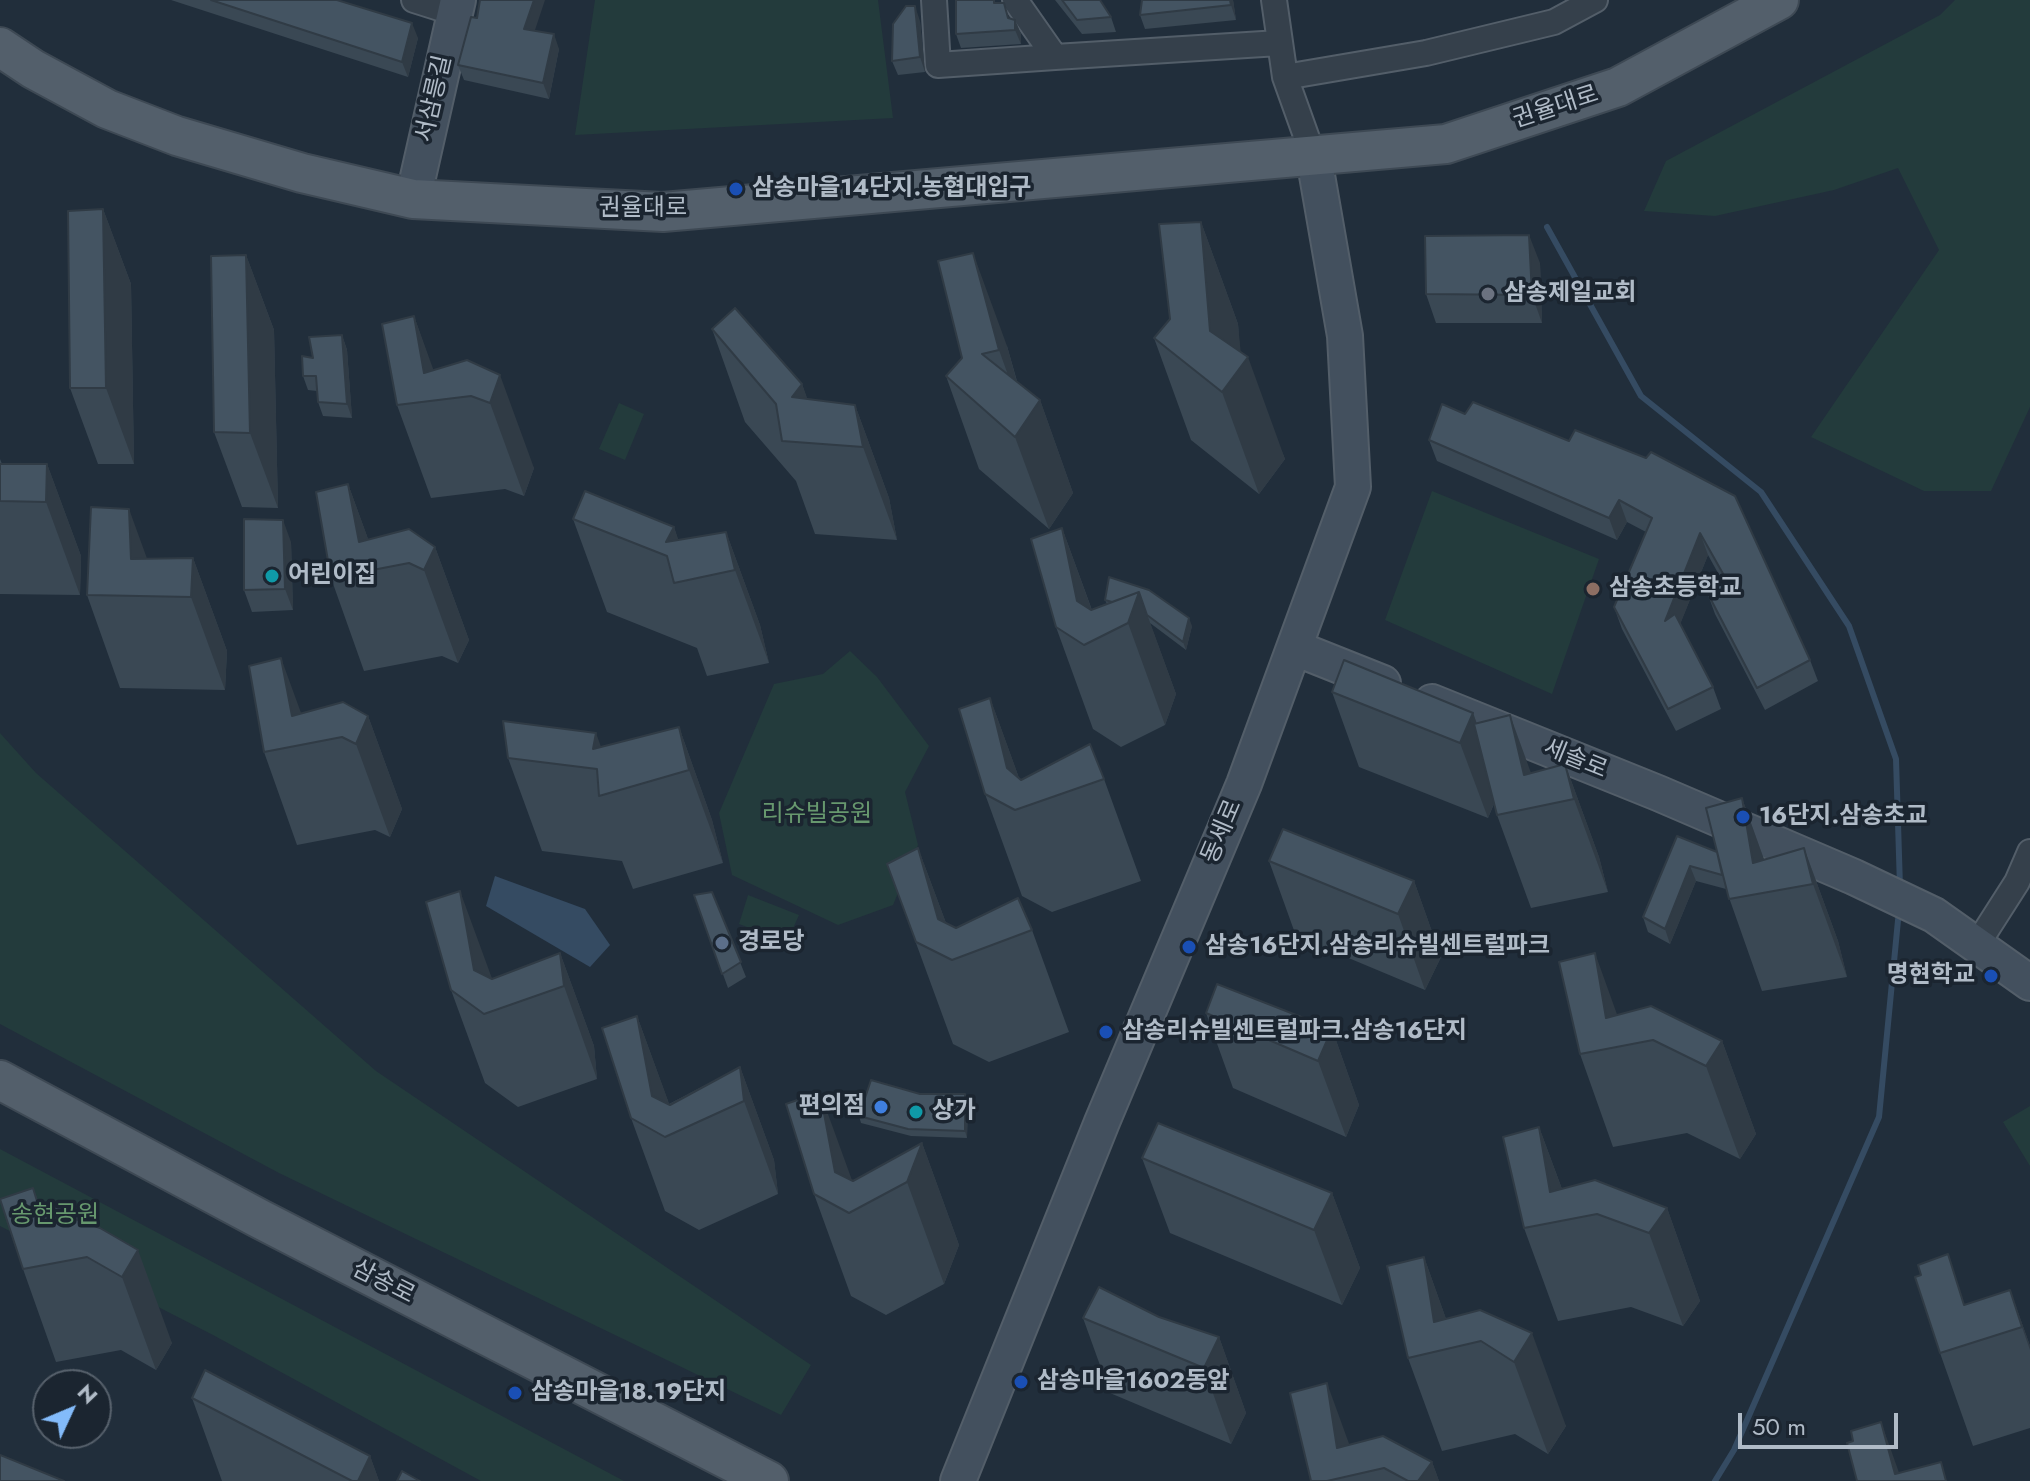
<!DOCTYPE html>
<meta charset="utf-8">
<style>
body{margin:0}
#map{position:relative;width:2030px;height:1481px;overflow:hidden;background:#212e3b;font-family:Jost,sans-serif}
canvas{display:block}
.north{position:absolute;left:32px;top:1369px;width:80px;height:80px;box-sizing:border-box;background:#1b2530;border:2px solid #57616c;border-radius:50%;rotate:46deg;font-size:22px;font-weight:700;line-height:32px;text-align:center;color:#b0bbc7}
.north::after{content:'';display:block;margin:auto;width:28px;height:36px;background:#83bbfa;clip-path:polygon(50% 0,100% 100%,50% 72%,0 100%)}
.scale{position:absolute;left:1738px;top:1413px;width:160px;height:36px;box-sizing:border-box;border:4px solid #b0bbc7;border-top:0;padding-left:10px;font-size:24px;line-height:28px;white-space:nowrap;color:#b0bbc7;-webkit-text-stroke:6px #1b2530;paint-order:stroke}
</style>
<div id="map">
<canvas width="2030" height="1481"></canvas>
<div class="north">N</div>
<div class="scale">50 m</div>
</div>
<script>
const g = document.querySelector('canvas').getContext('2d');
g.lineJoin = 'round';
function fill(path, color) {
  g.fillStyle = color;
  g.fill(path, 'evenodd');
}
function poly(rows) {
  const path = new Path2D();
  for (const r of rows) {
    path.moveTo(r[0], r[1]);
    for (let i = 2; i < r.length; i += 2) path.lineTo(r[i], r[i + 1]);
  }
  return path;
}
function stroke(path, color, width, dash) {
  g.strokeStyle = color;
  g.lineWidth = width;
  g.lineCap = dash ? 'butt' : 'round';
  g.setLineDash(dash || []);
  g.stroke(path);
}
function label(font, color, halo, rows, align = 'center') {
  g.font = font + ' Jost,"Noto Sans KR",sans-serif';
  g.lineWidth = 7;
  g.setLineDash([]);
  g.textBaseline = 'middle';
  g.strokeStyle = halo;
  g.fillStyle = color;
  for (const [text, x, y, turn = 0] of rows) {
    g.save();
    g.translate(x, y);
    g.rotate((+turn || 0) * Math.PI / 180);
    g.textAlign = isNaN(turn) ? turn : align;
    if (halo) g.strokeText(text, 0, 0);
    g.fillText(text, 0, 0);
    g.restore();
  }
}
fill(poly([
 [595,0,878,0,893,118,575,135],
 [1955,0,2030,0,2030,407,1991,491,1924,491,1811,437,1939,250,1898,168,1834,190,1715,216,1644,211,1666,161,1940,15],
 [619,403,644,414,625,460,599,449],
 [1432,491,1599,559,1552,694,1385,620],
 [850,651,877,677,929,746,905,792,918,845,893,905,838,925,732,875,719,813,774,684,823,674],
 [0,733,36,773,376,1071,811,1365,781,1415,279,1173,0,1024],
 [748,895,799,915,787,942,739,924],
 [2030,1106,2030,1166,2003,1122],
 [0,1149,237,1275,624,1481,481,1481,213,1335,0,1226]
]), '#233b3c');
fill(poly([
 [495,876,585,909,610,945,590,967,486,906]
]), '#354b62');
stroke(poly([
 [1547,227,1641,396,1761,492,1849,626,1896,759,1900,887],
 [1715,1481,1734,1450,1879,1117,1899,910]
]), '#354b62', 6);
const street = poly([
 [414,0,455,13],
 [934,0,938,65,1055,57],
 [1015,0,1055,57,1279,43],
 [1274,0,1285,77,1314,158],
 [1285,77,1426,53,1554,22,1595,0],
 [1978,943,2017,882,2030,852]
]);
const secondary = poly([
 [413,199,458,0],
 [1295,648,1383,683],
 [1432,702,1658,793,1854,877,1934,915,2030,983],
 [958,1481,1102,1122,1244,784,1353,487,1345,336,1314,158]
]);
const primary = poly([
 [0,47,33,69,107,109,177,136,302,173,413,199,663,212,1446,144,1618,87,1779,0],
 [0,1080,260,1219,769,1481]
]);
stroke(street, '#535e69', 28);
stroke(secondary, '#535e69', 38);
stroke(primary, '#3e4954', 42);
stroke(street, '#35404b', 24);
stroke(secondary, '#43505e', 34);
stroke(primary, '#535f6b', 38);
fill(poly([
 [171,0,337,0,418,38,408,77],
 [1055,0,1100,0,1111,17,1116,32,1082,34],
 [1142,0,1233,0,1236,20,1145,29,1140,15],
 [1000,3,1009,19,1015,20,1021,34,1021,44,961,48,956,34],
 [920,21,925,72,898,75,892,61],
 [534,31,559,49,549,99,464,80,458,65],
 [103,209,131,284,134,464,98,464,70,388],
 [1201,222,1238,324,1240,352,1285,459,1259,494,1191,440,1154,338,1170,319],
 [246,255,274,330,278,508,242,507,214,432],
 [1540,263,1542,323,1436,323,1426,294],
 [414,316,433,371,467,360,534,468,524,496,505,489,431,498,397,405],
 [712,329,802,384,807,399,855,405,889,498,897,540,815,534,796,481,745,422],
 [342,335,347,350,352,418,323,416,318,402,317,391,308,390,303,376,313,358],
 [1007,346,1017,381,1040,400,1073,493,1049,529,979,469,946,376,962,358],
 [1465,414,1569,441,1646,458,1810,660,1818,681,1765,710,1715,614,1707,592,1723,582,1708,555,1680,624,1713,687,1721,709,1676,731,1622,629,1614,607,1646,532,1627,522,1617,540,1437,461,1429,440],
 [0,459,2,464,47,464,81,556,80,595,0,594],
 [348,484,368,539,435,547,469,640,458,663,442,656,364,671,331,578],
 [573,519,674,527,678,540,726,532,760,625,769,663,707,676,697,648,607,612],
 [1062,528,1092,610,1107,604,1105,600,1192,626,1186,650,1150,623,1176,694,1165,725,1121,747,1093,729,1056,627],
 [291,542,293,610,252,612,244,590],
 [193,558,227,651,225,690,120,688,87,595],
 [1332,692,1473,713,1477,724,1531,773,1565,764,1599,857,1608,892,1531,908,1497,815,1494,804,1488,818,1359,767],
 [990,698,1019,778,1021,780,1104,779,1141,881,1052,912,1022,896,985,794],
 [301,713,368,716,402,809,390,837,375,830,297,845,264,752],
 [679,727,712,820,723,863,633,889,622,861,542,851,508,758,601,747],
 [1742,798,1764,860,1804,848,1838,941,1847,977,1762,991,1726,889,1696,881,1670,944,1648,932,1643,917,1677,836,1717,852],
 [918,848,946,923,956,928,1032,930,1069,1032,989,1062,953,1044,887,864],
 [1269,861,1414,881,1441,957,1425,990,1296,936],
 [712,892,746,977,728,988,694,895],
 [560,953,594,1046,597,1079,518,1107,485,1083,451,990,492,979],
 [1206,1013,1332,1029,1359,1105,1346,1137,1233,1088],
 [1617,1015,1722,1041,1756,1134,1740,1159,1687,1133,1613,1147,1580,1054],
 [637,1016,669,1104,740,1067,774,1160,778,1194,699,1230,665,1211,631,1118],
 [968,1101,967,1138,911,1136,861,1123,859,1116],
 [1539,1127,1562,1189,1667,1208,1700,1301,1683,1326,1631,1307,1558,1321,1524,1228],
 [922,1143,959,1245,944,1284,886,1315,851,1296,814,1194,852,1181],
 [1142,1158,1332,1193,1360,1268,1342,1305,1170,1233],
 [33,1188,42,1211,78,1220,100,1228,172,1343,156,1370,121,1350,56,1362,23,1269],
 [1424,1257,1446,1319,1480,1310,1566,1426,1548,1454,1515,1434,1442,1451,1408,1358],
 [2010,1290,2030,1346,2030,1428,1973,1446,1940,1353,1966,1304],
 [1159,1317,1219,1337,1246,1413,1231,1444,1110,1393,1083,1318],
 [192,1398,370,1456,379,1481,222,1481],
 [1349,1445,1432,1462,1439,1481,1311,1481]
]), '#3a4854');
fill(poly([
 [534,0,545,0,530,45,524,29],
 [1230,0,1233,0,1236,20,1231,5],
 [915,6,920,21,925,72,920,57],
 [1015,20,1021,34,1021,44,1015,30],
 [412,23,418,38,408,77,402,62],
 [554,34,559,49,549,99,543,83],
 [103,209,131,284,134,464,106,388],
 [1201,222,1238,324,1242,366,1248,357,1285,459,1259,494,1222,392,1210,331],
 [1529,235,1540,263,1542,323,1532,295],
 [973,253,1007,346,1027,419,1040,400,1073,493,1049,529,1015,437,1025,422,999,350],
 [246,255,274,330,278,508,250,433],
 [414,316,444,399,424,373],
 [342,335,347,350,352,418,347,404],
 [500,375,534,468,524,496,490,403],
 [802,384,824,444,792,397],
 [855,405,889,498,897,540,863,447],
 [47,464,81,556,80,595,46,502],
 [348,484,379,569,359,542],
 [1619,500,1627,522,1617,540,1609,518],
 [129,509,161,597,131,559],
 [283,520,291,542,293,610,285,589],
 [674,527,692,579,666,542],
 [1062,528,1099,630,1077,601],
 [726,532,760,625,769,663,735,570],
 [1700,533,1708,555,1673,642,1665,621],
 [435,547,469,640,458,663,424,570],
 [193,558,227,651,225,690,191,597],
 [1139,592,1176,694,1165,725,1128,623],
 [1189,618,1192,626,1186,650,1183,642],
 [281,658,312,743,292,716],
 [990,698,1027,800,1007,768],
 [1473,713,1500,788,1488,818,1460,743],
 [1510,715,1543,806,1524,775],
 [368,716,402,809,390,837,356,744],
 [679,727,712,820,723,863,689,770],
 [596,733,617,791,593,749],
 [1565,764,1599,857,1608,892,1574,799],
 [1742,798,1775,890,1753,863],
 [918,848,956,950,938,919],
 [1804,848,1838,941,1847,977,1813,884],
 [1690,866,1696,881,1670,944,1665,929],
 [1414,881,1441,957,1425,990,1398,914],
 [460,891,494,984,474,970],
 [560,953,594,1046,597,1079,564,986],
 [1595,953,1628,1045,1606,1018],
 [637,1016,671,1109,652,1096],
 [1332,1029,1359,1105,1346,1137,1318,1061],
 [1722,1041,1756,1134,1740,1159,1706,1066],
 [740,1067,774,1160,778,1194,744,1101],
 [820,1092,857,1194,835,1172],
 [965,1094,968,1101,967,1138,965,1131],
 [1539,1127,1573,1219,1550,1192],
 [922,1143,959,1245,944,1284,907,1182],
 [1332,1193,1360,1268,1342,1305,1314,1230],
 [1667,1208,1700,1301,1683,1326,1649,1233],
 [138,1250,172,1343,156,1370,122,1277],
 [1424,1257,1456,1347,1434,1322],
 [2010,1290,2030,1346,2030,1350,2022,1327],
 [1532,1333,1566,1426,1548,1454,1514,1362],
 [1219,1337,1246,1413,1231,1444,1204,1368],
 [1327,1383,1360,1474,1337,1448],
 [1881,1422,1902,1481,1897,1481],
 [370,1456,379,1481,358,1481],
 [1432,1462,1439,1481,1418,1481]
]), '#303b45');
const building = poly([
 [211,0,337,0,412,23,402,62,211,0],
 [480,0,534,0,524,29,554,34,543,83,458,65,471,17,477,18,480,0],
 [956,0,994,0,994,3,1004,3,1008,18,1015,20,1015,30,956,34,956,0],
 [1062,0,1100,0,1111,17,1077,20,1062,0],
 [1142,0,1230,0,1231,5,1140,15,1142,0],
 [906,6,915,6,920,57,892,61,893,24,906,6],
 [103,209,106,388,70,388,68,211,103,209],
 [1201,222,1210,331,1248,357,1222,392,1154,338,1170,319,1159,224,1201,222],
 [1529,235,1532,295,1426,294,1425,236,1529,235],
 [973,253,999,350,982,354,1040,400,1015,437,946,376,962,358,938,261,973,253],
 [246,255,250,433,214,432,211,256,246,255],
 [735,308,802,384,792,397,855,405,863,447,782,441,776,404,712,329,735,308],
 [414,316,424,373,467,360,500,375,490,403,471,396,397,405,382,324,414,316],
 [342,335,347,404,318,402,316,376,303,376,302,356,313,358,309,337,342,335],
 [1473,402,1569,441,1575,430,1646,458,1651,452,1735,496,1810,660,1757,688,1707,592,1726,579,1700,533,1665,621,1675,614,1713,687,1668,709,1614,607,1652,518,1619,500,1609,518,1429,440,1442,404,1465,414,1473,402],
 [0,464,47,464,46,502,0,501,0,464],
 [348,484,359,542,409,529,435,547,424,570,409,563,331,578,316,492,348,484],
 [585,491,674,527,666,542,726,532,735,570,674,583,667,556,573,519,585,491],
 [91,507,129,509,131,559,193,558,191,597,87,595,91,507],
 [244,519,283,520,285,589,244,590,244,519],
 [1062,528,1077,601,1091,610,1139,592,1128,623,1084,645,1056,627,1031,539,1062,528],
 [1109,577,1149,590,1189,618,1183,642,1147,615,1139,592,1112,602,1105,600,1109,577],
 [281,658,292,716,343,702,368,716,356,744,342,737,264,752,249,666,281,658],
 [1344,660,1473,713,1460,743,1332,692,1344,660],
 [990,698,1007,768,1021,780,1090,744,1104,779,1015,810,985,794,959,709,990,698],
 [1510,715,1524,775,1565,764,1574,799,1497,815,1474,724,1510,715],
 [503,721,596,733,593,749,679,727,689,770,599,796,597,769,508,758,503,721],
 [1742,798,1753,863,1804,848,1813,884,1729,899,1706,808,1742,798],
 [1283,829,1414,881,1398,914,1269,861,1283,829],
 [1677,836,1717,852,1722,874,1722,875,1690,866,1665,929,1643,917,1677,836],
 [918,848,938,919,956,928,1018,898,1032,930,952,960,916,942,887,864,918,848],
 [460,891,474,970,492,979,560,953,564,986,484,1014,451,990,426,902,460,891],
 [712,892,741,962,722,974,694,895,712,892],
 [1595,953,1606,1018,1651,1006,1722,1041,1706,1066,1653,1040,1580,1054,1559,962,1595,953],
 [1217,984,1332,1029,1318,1061,1206,1013,1217,984],
 [637,1016,652,1096,670,1105,740,1067,744,1101,665,1137,631,1118,602,1028,637,1016],
 [871,1080,920,1094,965,1094,965,1131,908,1129,859,1116,871,1080],
 [820,1092,835,1172,853,1181,922,1143,907,1182,849,1213,814,1194,786,1104,820,1092],
 [1158,1123,1332,1193,1314,1230,1142,1158,1158,1123],
 [1539,1127,1550,1192,1595,1180,1667,1208,1649,1233,1597,1214,1524,1228,1503,1137,1539,1127],
 [33,1188,40,1211,71,1203,78,1220,100,1228,138,1250,122,1277,87,1257,23,1269,0,1199,33,1188],
 [1948,1254,1964,1305,2010,1290,2022,1327,1940,1353,1915,1277,1921,1275,1918,1265,1948,1254],
 [1424,1257,1434,1322,1480,1310,1532,1333,1514,1362,1481,1341,1408,1358,1387,1266,1424,1257],
 [1099,1287,1159,1317,1219,1337,1204,1368,1083,1318,1099,1287],
 [205,1370,370,1456,358,1481,352,1481,192,1398,205,1370],
 [1327,1383,1337,1448,1383,1436,1432,1462,1418,1481,1408,1481,1384,1468,1327,1481,1311,1481,1290,1393,1327,1383],
 [1881,1422,1895,1474,1941,1462,1946,1481,1857,1481,1847,1443,1853,1441,1851,1431,1881,1422],
 [0,1455,64,1481,0,1481,0,1455],
 [402,1471,420,1481,397,1481,402,1471]
]);
fill(building, '#445462');
stroke(building, '#303b45', 2);
for (const [x, y, r, color] of [
 [736,189,8,"#1a4fb4"],
 [1488,294,8,"#6b7280"],
 [272,576,8,"#0f9aa8"],
 [1593,589,8,"#8d6e63"],
 [1743,817,8,"#1a4fb4"],
 [722,943,8,"#5c6f8a"],
 [1189,947,8,"#1a4fb4"],
 [1991,976,8,"#1a4fb4"],
 [1106,1032,8,"#1a4fb4"],
 [881,1107,8,"#3f7fe0"],
 [916,1112,8,"#0f9aa8"],
 [1021,1382,8,"#1a4fb4"],
 [515,1393,8,"#1a4fb4"]
]) {
  const dot = new Path2D();
  dot.arc(x, y, r, 0, 2 * Math.PI);
  g.fillStyle = color;
  g.fill(dot);
  stroke(dot, '#1b2530', 3);
}
label('24px', '#b0bbc7', '#1b2530', [
 ["서삼릉길",435,99,-77],
 ["권율대로",1556,108,-18],
 ["권율대로",643,209],
 ["세솔로",1575,760,22],
 ["동세로",1223,832,-67],
 ["삼송로",383,1283,27]
]);
label('bold 24px', '#b0bbc7', '#1b2530', [
 ["삼송마을14단지.농협대입구",752,189],
 ["삼송제일교회",1504,294],
 ["어린이집",288,576],
 ["삼송초등학교",1609,589],
 ["16단지.삼송초교",1759,817],
 ["경로당",738,943],
 ["삼송16단지.삼송리슈빌센트럴파크",1205,947],
 ["명현학교",1975,976,"right"],
 ["삼송리슈빌센트럴파크.삼송16단지",1122,1032],
 ["편의점",865,1107,"right"],
 ["상가",932,1112],
 ["삼송마을1602동앞",1037,1382],
 ["삼송마을18.19단지",531,1393]
], 'left');
label('24px', '#67986e', '#1b2530', [
 ["리슈빌공원",817,815],
 ["송현공원",55,1216]
]);
</script>
